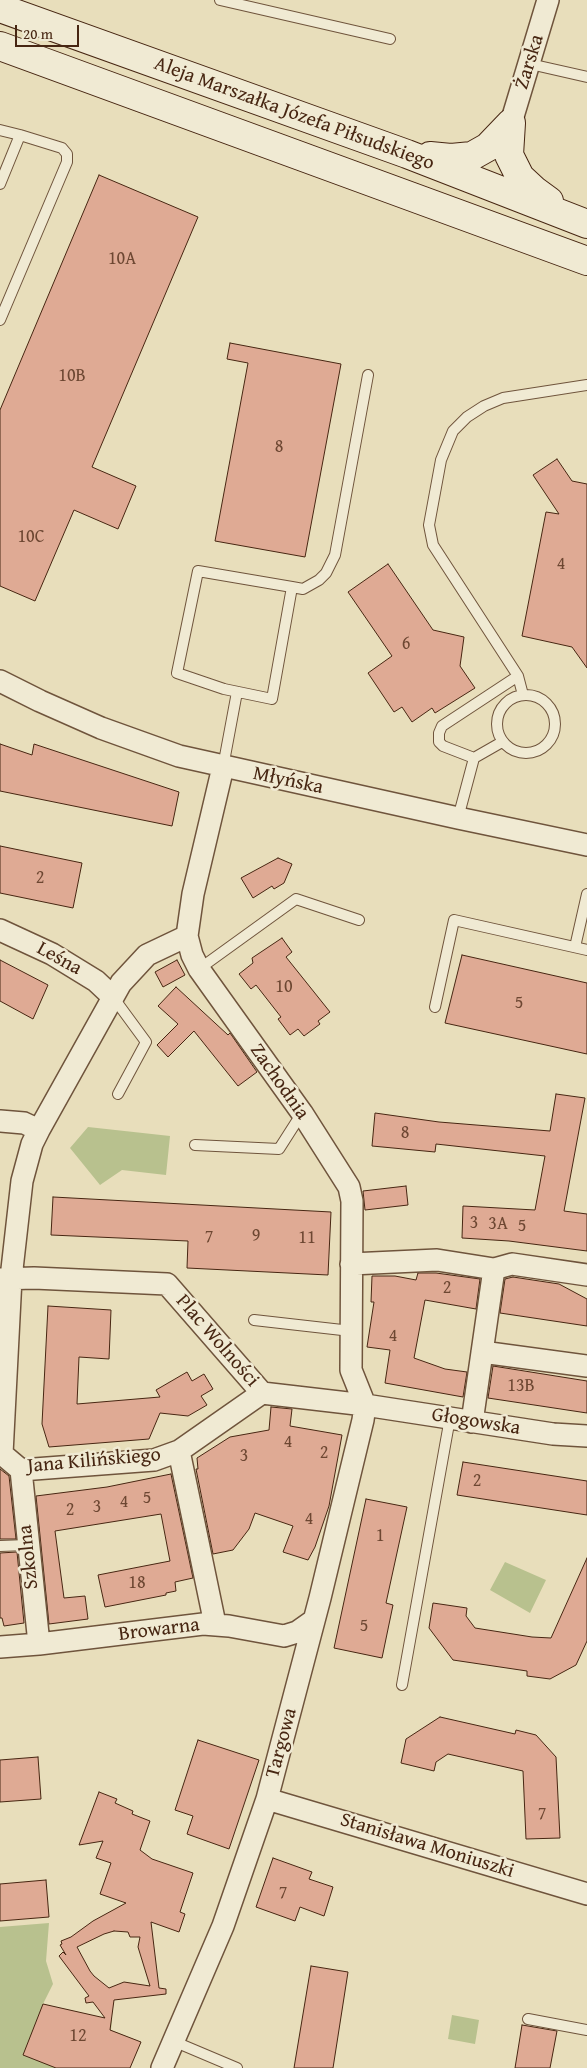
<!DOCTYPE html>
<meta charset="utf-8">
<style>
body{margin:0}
#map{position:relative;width:587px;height:2068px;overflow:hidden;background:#e8debb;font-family:"Gentium Book Plus",serif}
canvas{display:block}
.scale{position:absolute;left:15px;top:25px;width:64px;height:22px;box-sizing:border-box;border:2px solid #472612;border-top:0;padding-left:6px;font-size:15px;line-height:18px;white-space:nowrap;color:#472612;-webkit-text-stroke:4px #f0ead3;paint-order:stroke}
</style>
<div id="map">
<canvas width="587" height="2068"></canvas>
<div class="scale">20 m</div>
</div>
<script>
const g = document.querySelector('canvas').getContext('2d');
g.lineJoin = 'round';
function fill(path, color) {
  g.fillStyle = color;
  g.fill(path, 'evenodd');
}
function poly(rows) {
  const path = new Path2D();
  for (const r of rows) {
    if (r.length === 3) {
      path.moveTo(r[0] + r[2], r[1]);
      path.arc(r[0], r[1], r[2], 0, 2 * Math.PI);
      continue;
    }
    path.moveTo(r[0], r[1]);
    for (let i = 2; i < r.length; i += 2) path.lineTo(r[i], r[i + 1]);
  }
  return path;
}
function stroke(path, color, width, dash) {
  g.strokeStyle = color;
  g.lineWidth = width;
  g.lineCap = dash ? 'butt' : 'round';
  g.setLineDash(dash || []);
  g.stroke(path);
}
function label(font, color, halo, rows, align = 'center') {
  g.font = font + ' "Gentium Book Plus",serif';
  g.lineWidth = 5;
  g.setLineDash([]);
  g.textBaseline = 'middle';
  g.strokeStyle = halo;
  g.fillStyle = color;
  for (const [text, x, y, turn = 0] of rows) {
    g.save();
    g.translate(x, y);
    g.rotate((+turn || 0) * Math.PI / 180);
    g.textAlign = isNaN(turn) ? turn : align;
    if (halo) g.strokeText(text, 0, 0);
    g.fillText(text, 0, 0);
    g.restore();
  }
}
fill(poly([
 [88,1127,170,1136,166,1175,122,1170,100,1185,70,1148],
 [505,1562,546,1580,530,1613,490,1590],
 [49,1923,46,1961,53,1984,43,2004,112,2020,111,2030,141,2042,130,2068,0,2068,0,1927],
 [452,2015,479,2020,475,2044,448,2039]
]), '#b8c18e');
const building = poly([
 [99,175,198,217,92,467,136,486,118,529,74,510,35,601,0,586,0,410,99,175],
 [230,343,341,364,305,557,215,541,248,363,227,359,230,343],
 [557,459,572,481,587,484,587,668,572,647,522,636,546,512,559,514,533,475,557,459],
 [388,564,433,630,464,637,460,666,475,688,435,713,432,708,412,722,402,707,394,712,368,673,392,656,348,592,388,564],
 [0,744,32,755,34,744,179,792,172,826,0,791,0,744],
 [0,846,82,863,73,908,0,893,0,846],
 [278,858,292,864,284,883,274,889,272,886,253,898,241,878,278,858],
 [282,938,292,952,286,957,330,1012,318,1021,320,1024,304,1036,298,1029,290,1035,278,1019,281,1017,256,985,251,989,239,974,253,963,252,958,282,938],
 [462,955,587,983,587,1054,445,1023,462,955],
 [0,960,48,985,33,1019,0,1001,0,960],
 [177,960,185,975,163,987,155,972,177,960],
 [176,987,228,1035,230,1033,257,1072,238,1086,194,1031,168,1057,157,1045,178,1024,158,1006,176,987],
 [556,1094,585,1098,564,1211,587,1214,587,1251,509,1241,462,1238,463,1206,535,1210,545,1156,436,1144,435,1152,372,1146,375,1113,439,1122,550,1131,556,1094],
 [406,1186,408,1205,365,1210,363,1191,406,1186],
 [53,1197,331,1212,328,1275,187,1268,188,1241,51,1235,53,1197],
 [418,1273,436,1273,480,1279,476,1309,425,1300,414,1358,445,1369,467,1372,463,1397,385,1383,390,1350,367,1347,374,1302,371,1302,372,1276,395,1276,416,1280,418,1273],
 [513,1277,559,1284,587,1299,587,1326,500,1313,505,1279,513,1277],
 [48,1306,111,1310,109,1359,79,1357,77,1404,160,1397,156,1390,187,1372,192,1381,204,1374,213,1389,201,1396,207,1405,188,1416,160,1413,149,1439,49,1447,42,1424,48,1306],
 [493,1366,587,1381,587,1413,488,1398,493,1366],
 [271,1407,292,1409,290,1426,342,1435,329,1506,315,1547,308,1560,283,1552,293,1526,255,1513,249,1529,233,1550,213,1554,196,1469,198,1469,197,1458,230,1437,269,1430,271,1407],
 [463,1462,587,1481,587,1515,457,1495,463,1462],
 [0,1469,9,1476,16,1539,0,1539,0,1469],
 [171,1474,193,1578,175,1582,176,1591,166,1593,166,1595,105,1607,98,1575,170,1561,161,1514,55,1531,64,1598,85,1596,88,1619,49,1624,36,1496,107,1487,171,1474],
 [366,1499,407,1507,386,1603,393,1605,382,1658,334,1648,366,1499],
 [17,1552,24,1623,4,1626,2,1618,0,1618,0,1553,17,1552],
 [587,1558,587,1641,576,1665,550,1679,527,1676,527,1671,453,1660,429,1628,433,1603,467,1608,466,1616,475,1628,532,1637,551,1638,587,1558],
 [440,1717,515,1734,516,1730,536,1735,556,1757,560,1838,526,1839,523,1771,448,1754,436,1762,434,1771,401,1763,406,1739,440,1717],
 [198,1740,259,1760,229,1849,187,1834,193,1816,175,1810,198,1740],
 [38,1757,41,1799,0,1802,0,1760,38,1757],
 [99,1792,117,1799,115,1803,133,1811,132,1814,150,1821,140,1850,152,1859,193,1873,180,1912,185,1914,179,1932,151,1922,159,1988,166,1989,166,1994,114,2000,110,2030,141,2042,130,2068,56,2068,23,2055,43,2004,105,2018,93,2002,86,2003,85,1998,89,1996,59,1956,63,1952,66,1955,60,1945,62,1944,61,1941,71,1937,93,1921,126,1903,100,1894,111,1863,96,1858,103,1841,79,1845,99,1792],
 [114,1931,128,1932,130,1937,140,1937,138,1947,150,1986,124,1982,109,1988,94,1976,90,1971,77,1947,104,1934,114,1931],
 [273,1858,312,1872,309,1879,333,1887,324,1916,300,1907,295,1921,256,1907,273,1858],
 [46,1880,49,1917,0,1921,0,1884,46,1880],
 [311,1966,348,1972,333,2068,294,2068,311,1966],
 [522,2025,557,2031,550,2068,515,2068,522,2025]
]);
fill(building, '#dfaa94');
stroke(building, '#472612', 1);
const lane = poly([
 [220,0,390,39],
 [530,64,587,77],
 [0,130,20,135,62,148,67,154,67,162,0,320],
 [0,184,20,135],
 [198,571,292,587,272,699,224,689,177,673,198,571],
 [292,587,303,589,319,580,326,573,335,555,368,375],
 [526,724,29],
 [523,695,518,676,433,545,429,525,441,460,453,431,467,417,484,406,503,398,587,385],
 [474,758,443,746,439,742,439,733,442,726,518,676],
 [223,767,237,692],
 [458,818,474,758,502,742],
 [575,947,587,894],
 [199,969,296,899,359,920],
 [113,997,146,1042,118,1094],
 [435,1007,454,920,587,950],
 [195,1145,279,1149,302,1113],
 [254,1320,351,1331],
 [0,1546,27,1545],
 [402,1685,450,1418],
 [528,2019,587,2030],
 [173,2041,237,2068]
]);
const street = poly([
 [511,123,548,0],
 [0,681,40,701,101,728,179,756,458,818,587,845],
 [0,930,52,954,96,981,113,997],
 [0,1121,24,1123,39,1130,121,983,147,955,187,936],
 [351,1264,437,1260,494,1269,512,1264,587,1275],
 [0,1279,34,1278,167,1284,262,1393,365,1405,553,1434,587,1436],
 [482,1352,587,1366],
 [472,1422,494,1269],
 [179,1451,215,1624],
 [2,1454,11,1278,22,1181,32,1144,39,1130],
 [2,1454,21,1470,154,1460,179,1451,262,1393],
 [21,1470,39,1644],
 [0,1647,39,1644,203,1624,229,1626,284,1636,297,1632,314,1620],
 [267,1799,587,1894],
 [162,2068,223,1926,267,1799,320,1598,363,1420,365,1405,351,1370,352,1201,349,1187,302,1113,199,969,192,955,187,936,193,894,223,767]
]);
const secondary = poly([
 [0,8,407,154,587,224],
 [0,46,587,261],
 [511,123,509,155,520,177,534,190,549,201],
 [430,156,451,158,472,156,488,147,511,123]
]);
stroke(lane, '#6f543c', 12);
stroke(street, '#6f543c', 24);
stroke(secondary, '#472612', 30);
stroke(lane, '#f0ead3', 10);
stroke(street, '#f0ead3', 21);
stroke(secondary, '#f0ead3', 28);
label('18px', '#6d4732', null, [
 ["10A",122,259],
 ["10B",72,376],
 ["8",279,447],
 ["10C",31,537],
 ["4",561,564],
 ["6",406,644],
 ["2",40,878],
 ["10",284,987],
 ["5",519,1003],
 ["8",405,1133],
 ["3",474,1223],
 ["3A",498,1224],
 ["5",522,1226],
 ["9",256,1236],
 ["7",209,1237],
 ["11",307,1238],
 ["2",447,1288],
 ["4",393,1336],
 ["13B",521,1386],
 ["4",288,1442],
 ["2",324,1453],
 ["3",244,1456],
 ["2",477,1481],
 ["5",147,1498],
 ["4",124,1502],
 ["3",97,1507],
 ["2",70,1510],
 ["4",309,1519],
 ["1",380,1536],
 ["18",137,1583],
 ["5",364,1626],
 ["7",542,1814],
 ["7",283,1893],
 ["12",78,2036]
]);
label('20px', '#472612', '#f0ead3', [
 ["Żarska",530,62,-73],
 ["Aleja Marszałka Józefa Piłsudskiego",294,114,20],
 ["Młyńska",288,781,12],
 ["Leśna",59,959,29],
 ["Zachodnia",279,1082,55],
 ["Plac Wolności",217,1341,49],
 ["Głogowska",476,1422,9],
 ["Jana Kilińskiego",94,1461,-5],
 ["Szkolna",29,1557,-96],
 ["Browarna",159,1630,-7],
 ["Targowa",282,1743,-75],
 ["Stanisława Moniuszki",427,1846,17]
]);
</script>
